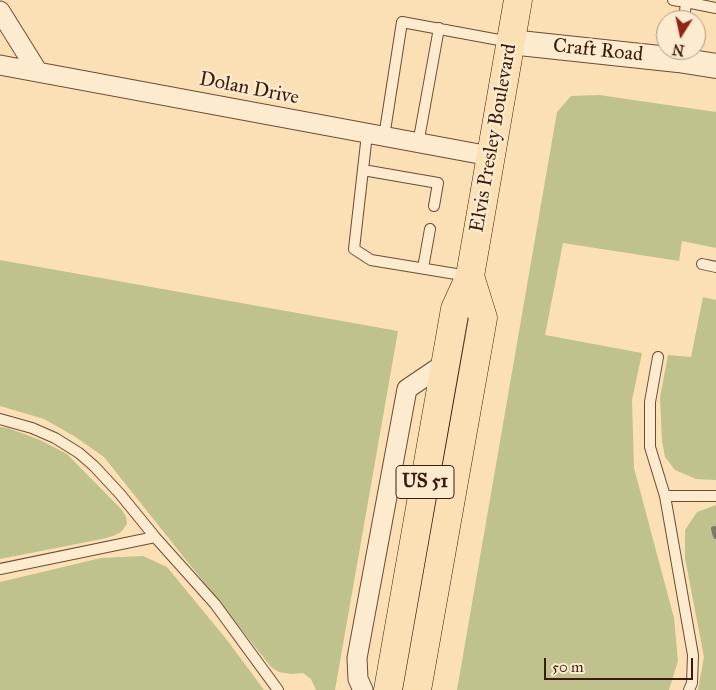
<!DOCTYPE html>
<style>
body{margin:0}
#map{position:relative;width:716px;height:690px;overflow:hidden;background:#fae0b4;font-family:"IM FELL Great Primer",serif}
canvas{display:block}
.north{position:absolute;left:656px;top:10px;width:50px;height:50px;box-sizing:border-box;background:#fcebce;border:1px solid #af9881;border-radius:50%;rotate:190deg;font-size:14px;font-weight:700;line-height:20px;text-align:center;color:#3c1b0e}
.north::after{content:'';display:block;margin:auto;width:18px;height:22px;background:#8f2418;clip-path:polygon(50% 0,100% 100%,50% 72%,0 100%)}
.scale{position:absolute;left:544px;top:658px;width:149px;height:22px;box-sizing:border-box;border:2px solid #3c1b0e;border-top:0;padding-left:6px;font-size:15px;line-height:18px;white-space:nowrap;color:#3c1b0e;-webkit-text-stroke:4px #fcebce;paint-order:stroke}
</style>
<div id="map">
<canvas width="716" height="690"></canvas>
<div class="north">N</div>
<div class="scale">50 m</div>
</div>
<script>
const g = document.querySelector('canvas').getContext('2d');
g.lineJoin = 'round';
function fill(path, color) {
  g.fillStyle = color;
  g.fill(path, 'evenodd');
}
function poly(rows) {
  const path = new Path2D();
  for (const r of rows) {
    path.moveTo(r[0], r[1]);
    for (let i = 2; i < r.length; i += 2) path.lineTo(r[i], r[i + 1]);
  }
  return path;
}
function stroke(path, color, width, dash) {
  g.strokeStyle = color;
  g.lineWidth = width;
  g.lineCap = dash ? 'butt' : 'round';
  g.setLineDash(dash || []);
  g.stroke(path);
}
function label(font, color, halo, rows, align = 'center') {
  g.font = font + ' "IM FELL Great Primer",serif';
  g.lineWidth = 4.5;
  g.setLineDash([]);
  g.textBaseline = 'middle';
  g.strokeStyle = halo;
  g.fillStyle = color;
  for (const [text, x, y, turn = 0] of rows) {
    g.save();
    g.translate(x, y);
    g.rotate((+turn || 0) * Math.PI / 180);
    g.textAlign = isNaN(turn) ? turn : align;
    if (halo) g.strokeText(text, 0, 0);
    g.fillText(text, 0, 0);
    g.restore();
  }
}
fill(poly([
 [599,95,716,112,716,248,682,241,679,261,563,243,545,335,642,353,632,400,634,468,674,618,678,661,669,690,457,690,557,112,571,96],
 [0,260,398,331,335,690,316,690,311,679,303,673,291,674,279,672,272,668,104,457,74,436,44,419,0,406],
 [703,297,716,300,716,480,696,479,675,470,665,457,662,441,660,397,668,355,691,357],
 [0,427,8,428,40,440,67,454,122,510,126,517,127,524,121,532,113,536,102,539,0,559],
 [716,505,716,690,698,690,704,657,685,558,685,530,697,512],
 [143,556,167,567,227,640,264,690,0,690,0,582,101,558]
]), '#bfc28c');
stroke(poly([
 [714,529,716,536]
]), '#777d6a', 6);
const service = poly([
 [673,0,686,2,684,20],
 [686,2,716,8],
 [367,134,354,249,371,260,468,276],
 [384,137,402,22,510,42],
 [418,144,439,28],
 [363,170,438,183,434,206],
 [702,264,716,267],
 [423,268,430,229],
 [658,357,650,402,650,447,665,496,693,655,692,683,689,690],
 [0,419,32,428,55,438,79,453,94,466,120,494,155,537,215,604,278,690],
 [665,496,716,496],
 [0,569,155,537]
]);
const minor = poly([
 [0,11,38,72],
 [0,65,490,156],
 [363,690,358,679,357,658,407,389,447,362]
]);
const tertiary = poly([
 [510,42,678,60,716,66]
]);
const primary = poly([
 [388,690,455,309,470,276,518,0],
 [417,690,483,318,470,276]
]);
stroke(service, '#6c4c38', 12);
stroke(minor, '#6c4c38', 21);
stroke(tertiary, '#6c4c38', 26);
stroke(primary, '#3c1b0e', 29);
stroke(service, '#fcebce', 10);
stroke(minor, '#fcebce', 19);
stroke(tertiary, '#fcebce', 24);
stroke(primary, '#fae0b4', 28);
for (const [x, y, w] of [
 [425,482,58]
]) {
  const box = new Path2D();
  box.roundRect(x - w / 2, y - 16.5, w, 33, 4);
  g.fillStyle = '#fcebce';
  g.fill(box);
  stroke(box, '#3c1b0e', 1);
}
label('bold 19px', '#3c1b0e', null, [
 ["US 51",425,482]
]);
label('20px', '#3c1b0e', '#fcebce', [
 ["Craft Road",598,51,6],
 ["Dolan Drive",249,89,11],
 ["Elvis Presley Boulevard",494,138,-80]
]);
</script>
